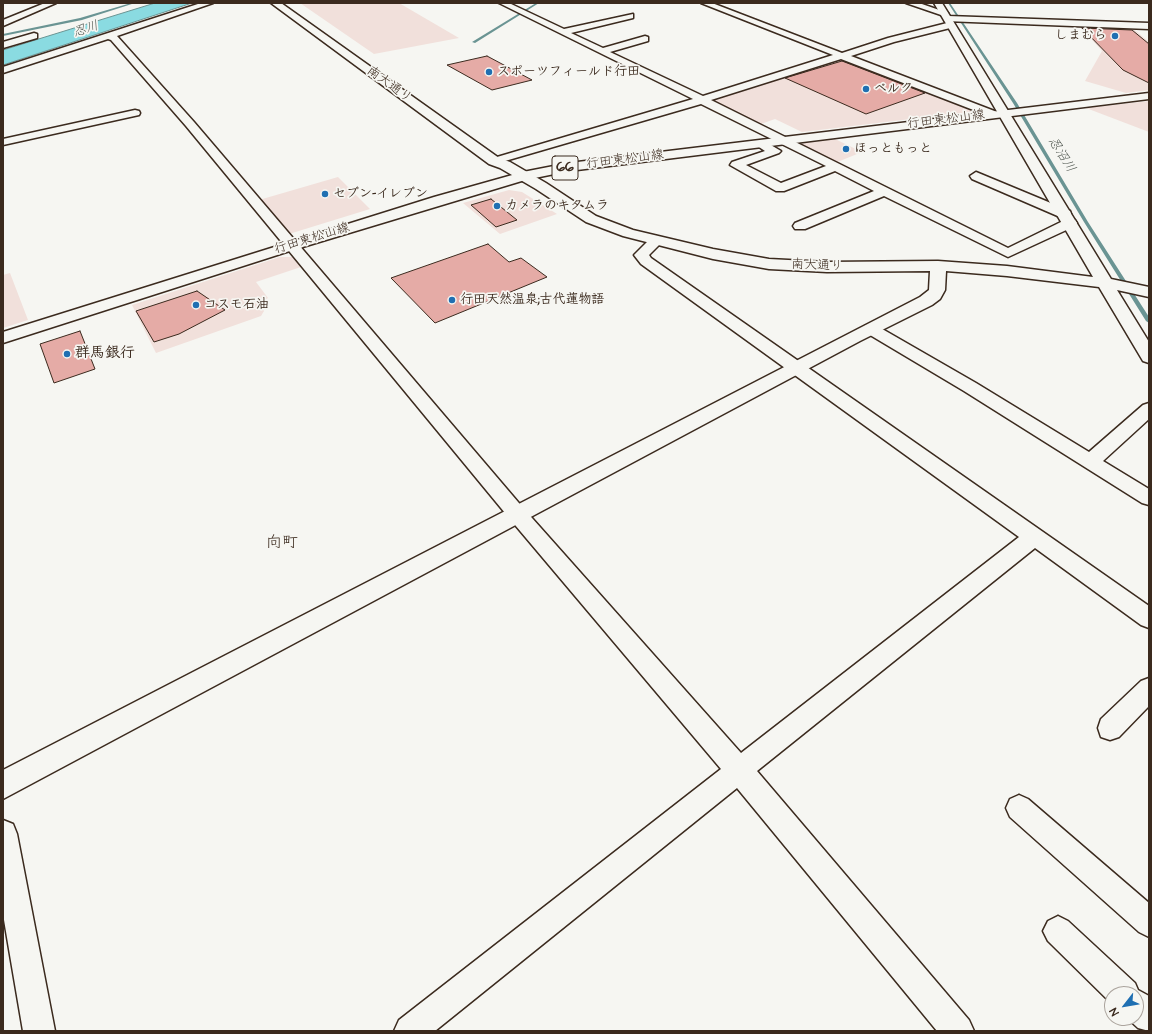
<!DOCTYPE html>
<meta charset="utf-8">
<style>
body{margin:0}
#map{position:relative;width:1152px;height:1034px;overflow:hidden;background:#f6f6f2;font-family:"Architects Daughter",sans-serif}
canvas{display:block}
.frame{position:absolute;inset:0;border:4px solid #3b2a1e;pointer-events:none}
.north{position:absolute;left:1104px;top:986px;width:40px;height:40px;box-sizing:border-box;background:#f6f6f2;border:1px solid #aba49d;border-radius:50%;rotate:239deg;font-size:11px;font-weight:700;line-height:16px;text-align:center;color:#3b2a1e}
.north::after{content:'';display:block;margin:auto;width:14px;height:18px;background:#1f6fb2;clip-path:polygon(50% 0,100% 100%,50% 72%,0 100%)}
</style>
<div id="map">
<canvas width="1152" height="1034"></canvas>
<div class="frame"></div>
<div class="north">N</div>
</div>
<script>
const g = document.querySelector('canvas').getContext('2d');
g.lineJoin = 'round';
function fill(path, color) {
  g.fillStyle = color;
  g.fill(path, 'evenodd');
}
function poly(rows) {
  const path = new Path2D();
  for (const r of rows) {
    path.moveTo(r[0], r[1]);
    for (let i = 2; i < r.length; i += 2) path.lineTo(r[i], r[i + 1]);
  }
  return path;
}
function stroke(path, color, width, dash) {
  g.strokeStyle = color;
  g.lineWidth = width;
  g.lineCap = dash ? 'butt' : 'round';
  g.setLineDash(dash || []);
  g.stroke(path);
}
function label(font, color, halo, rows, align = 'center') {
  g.font = font + ' "Architects Daughter","Klee One",sans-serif';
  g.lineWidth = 3.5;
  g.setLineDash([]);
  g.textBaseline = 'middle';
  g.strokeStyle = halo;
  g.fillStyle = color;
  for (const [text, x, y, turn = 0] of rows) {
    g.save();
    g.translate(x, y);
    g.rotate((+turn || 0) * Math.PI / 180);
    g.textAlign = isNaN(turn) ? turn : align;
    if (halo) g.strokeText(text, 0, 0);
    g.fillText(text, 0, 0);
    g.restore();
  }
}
fill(poly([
 [300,3,399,3,459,38,374,54],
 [1078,24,1130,26,1149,42,1149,90,1126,93,1085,81,1102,51],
 [842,58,978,111,802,132,775,119,761,124,714,101,714,99],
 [1149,101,1149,132,1086,108],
 [835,139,862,152,835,163,797,144],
 [338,177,370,209,289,234,259,200],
 [509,190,522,192,557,214,500,234,463,203],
 [280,257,294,257,301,267,256,282,268,298,259,304,264,311,261,316,156,353,132,305],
 [10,273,28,320,3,328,3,275]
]), '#f1e0db');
const water = poly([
 [155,3,192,3,3,65,3,50,155,3]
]);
fill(water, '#8adbe1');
stroke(water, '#6a9493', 1);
fill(poly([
 [131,3,135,3,82,20,3,36,3,34,80,18,131,3],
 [536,3,539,3,475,43,472,42,536,3],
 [948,3,950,3,1017,103,1088,222,1149,317,1149,323,1146,321,1084,222,1013,103,948,3]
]), '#6a9493');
const building = poly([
 [1082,28,1132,30,1149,44,1149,83,1123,70,1082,28],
 [487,56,532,80,492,90,447,65,487,56],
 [842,61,925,93,866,114,785,78,842,61],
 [491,199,517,220,496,227,471,205,491,199],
 [488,244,509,262,521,258,547,277,435,323,391,278,488,244],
 [197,291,225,310,179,334,154,342,136,311,197,291],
 [80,331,95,369,54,383,40,344,80,331]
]);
fill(building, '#e5aba6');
stroke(building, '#3b2a1e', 1);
const street = poly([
 [45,3,56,3,3,26,3,20,45,3],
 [201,3,213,3,117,36,194,122,524,509,741,753,1019,537,641,264,634,255,651,238,661,238,663,241,649,255,651,258,1149,606,1149,628,1141,625,1035,548,757,771,969,1020,974,1031,937,1031,737,788,435,1031,394,1031,399,1020,721,769,510,519,186,126,111,40,108,39,3,73,3,67,201,3],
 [499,3,509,3,564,29,633,14,633,18,571,33,603,48,645,36,648,37,648,41,610,52,703,96,833,55,701,3,712,3,842,53,888,38,951,22,954,23,954,27,894,42,851,56,997,112,998,114,997,116,989,116,841,59,711,100,1008,248,1065,220,1070,219,1075,220,1077,223,1075,226,1008,257,884,196,805,229,795,229,793,226,795,223,874,191,835,171,784,191,776,191,730,165,732,162,765,151,756,145,754,143,756,141,764,141,781,151,779,153,746,165,781,183,826,166,701,104,505,161,497,161,495,159,497,157,693,99,499,3],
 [906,3,919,3,948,13,944,16,906,3],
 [948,16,1149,23,1149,29,945,21,944,19,948,16],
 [34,33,37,34,37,38,3,48,3,42,34,33],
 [135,110,139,111,140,113,139,115,3,145,3,139,135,110],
 [976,172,1070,211,1071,214,1070,217,1060,217,972,179,970,176,976,172],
 [871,324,877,326,976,383,1089,452,1143,405,1149,403,1149,419,1103,461,1149,489,1149,505,1142,503,964,391,865,332,863,329,865,326,871,324],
 [1149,678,1149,706,1119,737,1110,740,1101,737,1098,728,1101,719,1141,681,1149,678],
 [1019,795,1028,799,1149,903,1149,937,1139,932,1010,817,1006,808,1010,799,1019,795],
 [3,820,13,824,17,834,55,1031,23,1031,3,914,3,820],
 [1058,916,1068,921,1135,983,1138,990,1149,996,1149,1031,1138,1028,1127,1018,1136,1018,1136,994,1112,994,1112,1004,1048,941,1043,931,1048,921,1058,916]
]);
const secondary = poly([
 [271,3,281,3,499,158,510,162,546,183,596,216,633,230,713,249,769,259,827,262,938,261,1007,266,1093,277,934,3,942,3,1111,279,1149,287,1149,297,1117,290,1149,342,1149,363,1143,361,1099,287,1007,276,946,271,945,290,940,299,932,305,860,341,3,799,3,770,920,297,929,290,930,271,827,272,769,269,713,259,623,236,586,222,536,189,500,168,489,164,271,3]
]);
const primary = poly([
 [1149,93,1149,99,569,171,525,180,296,249,3,343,3,332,434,197,523,172,569,163,1149,93]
]);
stroke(street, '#3b2a1e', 3);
stroke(secondary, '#3b2a1e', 3);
stroke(primary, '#3b2a1e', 3);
fill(street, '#f6f6f2');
fill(secondary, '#f6f6f2');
fill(primary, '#f6f6f2');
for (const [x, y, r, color] of [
 [1115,36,4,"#1f6fb2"],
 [489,72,4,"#1f6fb2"],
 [866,89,4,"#1f6fb2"],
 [846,149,4,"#1f6fb2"],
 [325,194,4,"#1f6fb2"],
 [497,206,4,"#1f6fb2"],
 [452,300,4,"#1f6fb2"],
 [196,305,4,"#1f6fb2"],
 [67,354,4,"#1f6fb2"]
]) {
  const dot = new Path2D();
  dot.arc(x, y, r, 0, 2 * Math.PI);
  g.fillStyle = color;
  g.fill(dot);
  stroke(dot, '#f6f6f2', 1.5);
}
label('italic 13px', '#4f564f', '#f6f6f2', [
 ["忍川",86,30,-18],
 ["忍沼川",1061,155,58]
]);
label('bold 13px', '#3b2a1e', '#f6f6f2', [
 ["しまむら",1107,36,"right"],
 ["スポーツフィールド行田",497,72],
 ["ベルク",874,89],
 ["ほっともっと",854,149],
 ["セブン-イレブン",333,194],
 ["カメラのキタムラ",505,206],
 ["行田天然温泉;古代蓮物語",460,300],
 ["コスモ石油",204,305]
], 'left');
label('13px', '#3b2a1e', '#f6f6f2', [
 ["南大通り",389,85,36],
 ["行田東松山線",946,120,-7],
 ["行田東松山線",625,160,-7],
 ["行田東松山線",312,239,-17],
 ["南大通り",817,266,2]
]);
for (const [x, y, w] of [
 [565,168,26]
]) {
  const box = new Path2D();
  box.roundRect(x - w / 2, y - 12, w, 24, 3);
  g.fillStyle = '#f6f6f2';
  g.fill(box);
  stroke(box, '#3b2a1e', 1);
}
label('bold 14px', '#3b2a1e', null, [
 ["66",565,168]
]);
label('bold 15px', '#3b2a1e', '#f6f6f2', [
 ["群馬銀行",75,354]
], 'left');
label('16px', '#3b2a1e', '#f6f6f2', [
 ["向町",282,544]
]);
</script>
